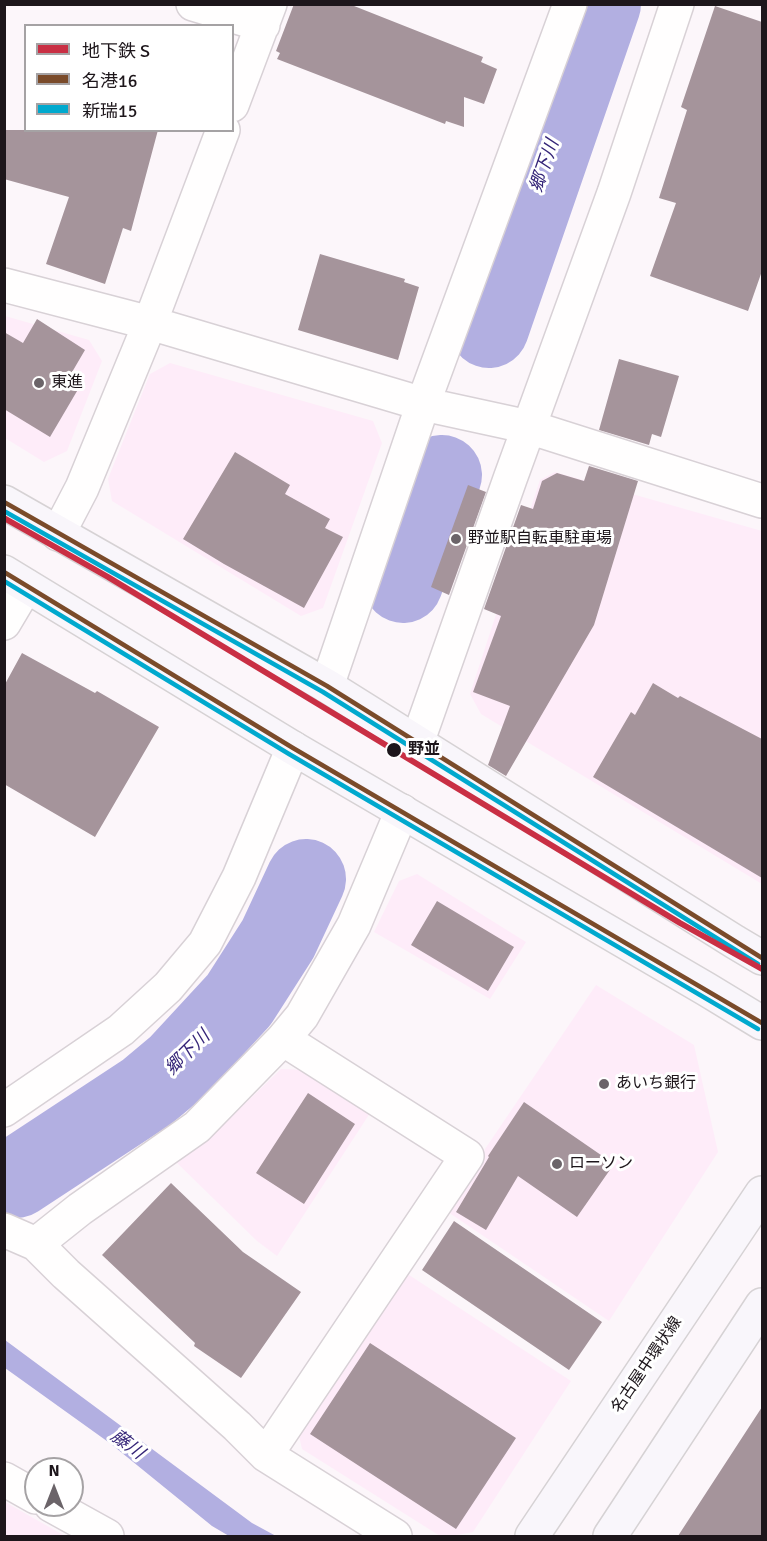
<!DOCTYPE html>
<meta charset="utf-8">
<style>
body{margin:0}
#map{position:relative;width:767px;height:1541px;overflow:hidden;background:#fcf6fa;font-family:Signika,"Noto Sans JP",sans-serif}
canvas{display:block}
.frame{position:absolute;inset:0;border:6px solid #1d161b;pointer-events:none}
.legend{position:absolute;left:24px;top:24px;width:210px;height:108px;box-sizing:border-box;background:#fff;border:2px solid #a5a2a4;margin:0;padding:8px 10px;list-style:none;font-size:18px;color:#1d161b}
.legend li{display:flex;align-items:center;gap:12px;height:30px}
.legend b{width:30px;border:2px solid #a5a2a4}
.north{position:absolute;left:24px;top:1457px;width:60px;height:60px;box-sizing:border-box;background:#fff;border:2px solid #a5a2a4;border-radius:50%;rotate:0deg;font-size:16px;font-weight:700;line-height:24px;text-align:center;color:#1d161b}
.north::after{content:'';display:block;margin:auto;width:21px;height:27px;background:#6b6469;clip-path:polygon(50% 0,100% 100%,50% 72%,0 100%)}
</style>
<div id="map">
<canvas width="767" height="1541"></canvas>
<div class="frame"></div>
<ul class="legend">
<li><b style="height:8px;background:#c92f44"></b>地下鉄 S</li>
<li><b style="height:8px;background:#7a4b2a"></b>名港16</li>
<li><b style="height:8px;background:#00a9ce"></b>新瑞15</li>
</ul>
<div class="north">N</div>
</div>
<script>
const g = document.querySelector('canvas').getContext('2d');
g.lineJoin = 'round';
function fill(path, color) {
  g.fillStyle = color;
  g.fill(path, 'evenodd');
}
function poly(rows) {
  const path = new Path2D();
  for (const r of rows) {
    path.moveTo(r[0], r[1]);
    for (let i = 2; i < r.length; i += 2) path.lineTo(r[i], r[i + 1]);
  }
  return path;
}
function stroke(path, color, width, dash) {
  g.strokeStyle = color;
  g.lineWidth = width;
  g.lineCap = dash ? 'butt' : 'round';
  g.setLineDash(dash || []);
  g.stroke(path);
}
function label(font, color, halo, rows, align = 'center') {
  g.font = font + ' Signika,"Noto Sans JP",sans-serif';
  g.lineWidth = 6;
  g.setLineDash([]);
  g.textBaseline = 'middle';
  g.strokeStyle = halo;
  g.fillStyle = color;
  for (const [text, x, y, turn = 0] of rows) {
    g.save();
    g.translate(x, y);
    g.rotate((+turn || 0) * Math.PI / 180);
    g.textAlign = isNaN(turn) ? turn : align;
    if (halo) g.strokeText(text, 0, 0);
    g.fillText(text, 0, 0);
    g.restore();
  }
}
fill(poly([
 [5,316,89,340,102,361,67,451,44,462,5,438],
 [170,363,373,421,382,443,323,608,301,616,112,501,108,479,150,374],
 [555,472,762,531,762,884,481,714,470,694,540,480],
 [417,874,526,942,490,999,374,932,399,881],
 [596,985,694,1045,718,1152,609,1321,445,1210,483,1152],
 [281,1069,312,1070,374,1107,277,1256,257,1241,175,1161,206,1141],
 [403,1271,571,1381,473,1532,452,1536,440,1536,302,1449,297,1427],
 [5,1502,65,1536,5,1536]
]), '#feecf9');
fill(poly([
 [5,1340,252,1523,276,1536,229,1536,212,1526,111,1444,5,1368]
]), '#b2afe1');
stroke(poly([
 [489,328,601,4],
 [403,583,442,475],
 [16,1178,147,1092,178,1066,239,1000,278,939,306,879]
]), '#b2afe1', 80);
fill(poly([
 [294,4,349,4,483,57,481,62,497,69,484,104,464,97,464,127,446,121,445,124,277,59,280,53,276,51],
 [715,6,762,22,762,271,748,311,650,276,676,203,659,198,687,110,681,107],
 [4,130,158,130,131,231,123,228,105,284,46,264,69,197,4,179],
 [320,254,405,279,404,282,419,287,398,360,298,330],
 [37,319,85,350,68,379,80,386,50,437,4,409,4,332,23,343],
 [619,359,679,376,661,437,652,434,649,445,599,430],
 [235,452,290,485,285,494,330,519,325,528,343,537,304,608,224,564,183,539],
 [589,466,638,481,594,625,506,776,488,765,510,706,473,692,501,616,484,609,521,505,533,509,542,481,557,473,584,481],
 [468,485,486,492,449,595,431,587],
 [22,653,95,693,97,691,159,727,95,837,4,784,4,686],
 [653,683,678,698,680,696,762,739,762,878,593,777,631,712,635,715],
 [437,901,514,947,488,991,411,945],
 [308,1093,355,1124,304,1204,256,1173],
 [524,1102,614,1164,577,1217,518,1176,486,1230,456,1212,489,1157,488,1156],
 [171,1183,243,1252,301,1292,241,1378,194,1346,195,1343,102,1255],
 [454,1221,602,1322,569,1370,422,1270],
 [370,1343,516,1438,456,1529,310,1434],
 [762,1407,762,1536,678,1536]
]), '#a5949b');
const street = poly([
 [193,4,263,25],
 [232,105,270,4],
 [4,285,150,323,423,404,529,427,762,501],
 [58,534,82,488,150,323,223,130],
 [4,623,26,586],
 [327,686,423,404,570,4],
 [417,743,510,479,614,193,677,4],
 [4,1110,121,1030,168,987,205,943,239,877,293,748],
 [4,1230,36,1244,66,1274,237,1426,266,1455,395,1536],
 [36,1244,80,1209,197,1127,283,1039,302,1016,354,925,402,811],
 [266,1455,467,1156,283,1039],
 [4,1479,36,1497],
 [51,1505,107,1536]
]);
const primary = poly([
 [4,502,327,686,735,942,762,958],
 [4,572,293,748,706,989,762,1023],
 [532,1536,762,1193],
 [610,1536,762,1305]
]);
stroke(street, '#d8d1d6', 36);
stroke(primary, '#d6d2d4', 36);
stroke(street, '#fffefe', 33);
stroke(primary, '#f9f6fb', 33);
stroke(poly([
 [4,502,327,686,762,958],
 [4,572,293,748,762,1023]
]), '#7a4b2a', 4.5);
stroke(poly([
 [4,511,323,692,758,964],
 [4,581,289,754,758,1029]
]), '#00a9ce', 4.5);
stroke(poly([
 [4,518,108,577,680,923,762,969]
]), '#c92f44', 6);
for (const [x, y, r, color] of [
 [39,383,6,"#6b6469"],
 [456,539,6,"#6b6469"],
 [394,750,8,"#1d161b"],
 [604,1084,6,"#6b6469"],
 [557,1164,6,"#6b6469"]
]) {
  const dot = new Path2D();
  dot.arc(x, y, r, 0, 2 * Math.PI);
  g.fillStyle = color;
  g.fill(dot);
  stroke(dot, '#fff', 2);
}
label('16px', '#1d161b', '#fff', [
 ["東進",51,383],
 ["野並駅自転車駐車場",468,539],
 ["あいち銀行",616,1084],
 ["ローソン",569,1164]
], 'left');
label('bold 16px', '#1d161b', '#fff', [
 ["野並",408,750]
], 'left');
label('16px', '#1d161b', '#fff', [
 ["名古屋中環状線",647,1365,-56]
]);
label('italic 18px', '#352578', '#fff', [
 ["郷下川",545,166,-71],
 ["郷下川",188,1053,-45],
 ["藤川",127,1445,37]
]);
</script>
